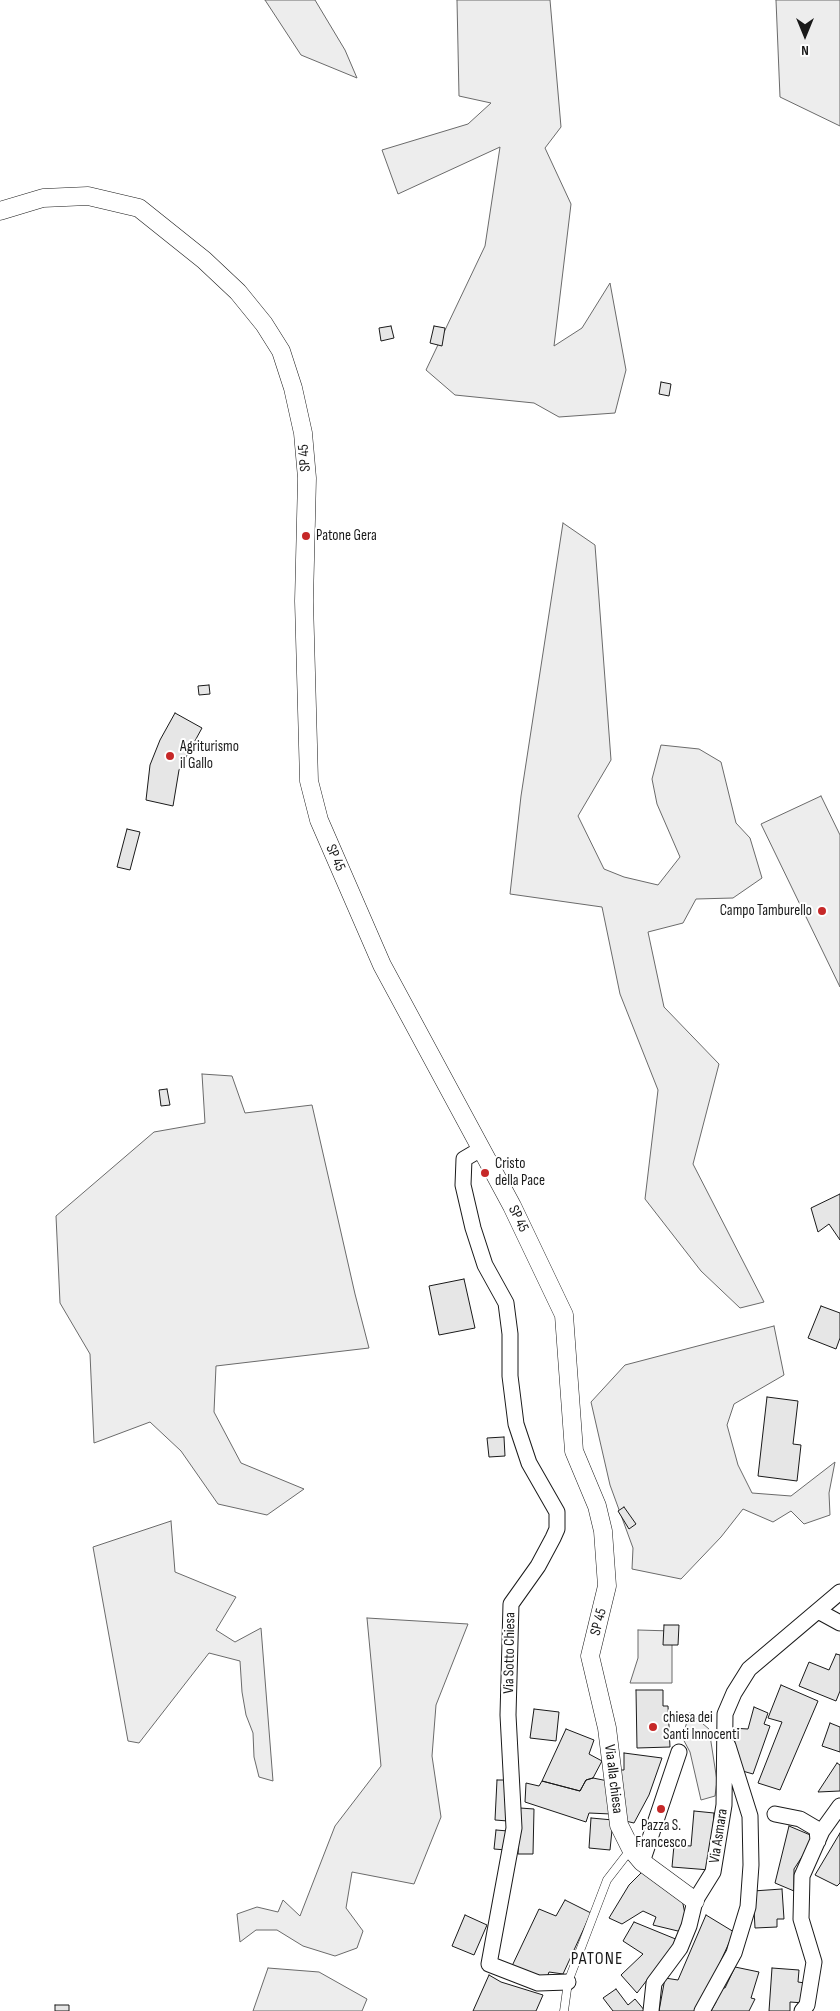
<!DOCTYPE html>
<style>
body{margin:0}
#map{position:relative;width:840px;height:2011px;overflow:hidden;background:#fff;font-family:"Sofia Sans Condensed",sans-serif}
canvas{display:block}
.north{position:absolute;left:780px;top:10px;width:50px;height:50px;-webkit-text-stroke:4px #fff;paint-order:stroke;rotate:180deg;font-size:14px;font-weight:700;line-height:20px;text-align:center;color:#1a1a1a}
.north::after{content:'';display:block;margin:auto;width:18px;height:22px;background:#1a1a1a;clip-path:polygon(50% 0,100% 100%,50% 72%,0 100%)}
</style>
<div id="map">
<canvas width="840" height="2011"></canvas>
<div class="north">N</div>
</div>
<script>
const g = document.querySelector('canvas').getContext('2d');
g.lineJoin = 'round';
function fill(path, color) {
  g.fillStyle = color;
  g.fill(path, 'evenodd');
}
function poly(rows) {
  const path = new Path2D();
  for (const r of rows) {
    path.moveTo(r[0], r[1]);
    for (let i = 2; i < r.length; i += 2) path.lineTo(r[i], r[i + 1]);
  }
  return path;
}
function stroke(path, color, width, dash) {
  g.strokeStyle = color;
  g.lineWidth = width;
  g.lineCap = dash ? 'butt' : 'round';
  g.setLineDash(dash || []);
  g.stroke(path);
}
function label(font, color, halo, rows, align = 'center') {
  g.font = font + ' "Sofia Sans Condensed",sans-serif';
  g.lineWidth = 4;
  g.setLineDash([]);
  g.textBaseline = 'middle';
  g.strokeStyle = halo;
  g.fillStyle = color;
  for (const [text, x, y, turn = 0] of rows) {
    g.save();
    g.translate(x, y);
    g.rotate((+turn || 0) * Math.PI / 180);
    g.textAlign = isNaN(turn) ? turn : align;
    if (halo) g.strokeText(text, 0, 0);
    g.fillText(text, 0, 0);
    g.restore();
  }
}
const green = poly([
 [265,0,315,0,345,50,357,78,301,55,265,0],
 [457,0,550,0,561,127,545,148,571,204,554,346,582,328,610,283,626,370,615,413,559,417,534,403,455,395,426,370,485,246,500,147,398,194,382,150,468,124,491,103,459,96,457,0],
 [776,0,840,0,840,126,780,97,776,0],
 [563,523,595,545,611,760,578,816,604,869,624,877,658,885,680,857,657,804,652,779,661,745,699,749,721,762,736,823,750,838,762,878,733,898,696,899,683,923,648,932,664,1007,719,1064,693,1164,764,1302,740,1308,701,1271,645,1199,658,1090,620,994,602,907,510,894,521,796,563,523],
 [821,796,840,835,840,987,761,824,821,796],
 [202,1074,232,1076,245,1113,312,1105,355,1294,369,1348,216,1366,214,1412,241,1463,304,1489,267,1515,218,1504,181,1451,150,1422,94,1443,90,1354,60,1303,56,1216,154,1132,205,1123,202,1074],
 [774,1326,784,1375,734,1404,727,1425,738,1465,752,1493,791,1496,835,1462,829,1493,830,1515,804,1524,791,1511,773,1522,743,1509,721,1537,681,1579,632,1569,633,1548,610,1485,591,1402,625,1365,774,1326],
 [171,1521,175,1572,236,1597,216,1630,235,1642,261,1628,273,1781,259,1777,254,1757,253,1733,246,1715,242,1692,240,1661,209,1653,139,1743,128,1741,93,1547,171,1521],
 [367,1618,468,1624,436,1705,432,1756,441,1817,414,1884,352,1872,346,1908,363,1931,357,1948,335,1956,303,1946,277,1930,256,1930,240,1942,237,1914,257,1907,278,1912,283,1900,300,1916,335,1826,381,1766,367,1618],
 [638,1630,672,1631,672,1683,630,1683,638,1658,638,1630],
 [690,1713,709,1729,717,1781,715,1796,701,1800,690,1752,682,1737,690,1713],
 [268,1968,319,1972,367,1999,362,2011,253,2011,268,1968]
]);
fill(green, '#ededed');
stroke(green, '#6a6a6a', 1);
const building = poly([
 [391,326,394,338,381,341,379,328,391,326],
 [434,326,445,328,442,346,430,343,434,326],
 [661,382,671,384,669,396,659,394,661,382],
 [209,685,210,694,199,695,198,686,209,685],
 [175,713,202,728,179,770,173,806,146,800,150,765,160,740,175,713],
 [127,829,140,832,130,870,117,867,127,829],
 [167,1089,170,1105,161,1106,159,1090,167,1089],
 [840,1194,840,1240,829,1224,818,1232,811,1208,840,1194],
 [464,1279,475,1328,439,1335,429,1286,464,1279],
 [821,1306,840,1313,840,1338,836,1349,808,1338,821,1306],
 [767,1397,798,1401,793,1444,801,1445,797,1481,758,1476,767,1397],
 [504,1437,505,1456,489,1457,487,1438,504,1437],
 [624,1507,636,1524,629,1529,618,1511,624,1507],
 [664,1625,679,1625,678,1645,663,1645,664,1625],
 [836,1654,840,1655,840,1691,836,1701,799,1686,809,1662,829,1670,836,1654],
 [781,1685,818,1701,780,1790,758,1783,782,1722,768,1718,781,1685],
 [636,1690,663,1690,663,1706,668,1706,670,1747,637,1748,636,1690],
 [754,1707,768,1713,764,1724,770,1726,753,1774,739,1770,731,1728,748,1729,754,1707],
 [534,1709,559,1712,556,1741,530,1738,534,1709],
 [830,1723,840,1727,840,1752,822,1746,830,1723],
 [566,1729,594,1740,589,1754,602,1761,593,1778,586,1780,580,1791,542,1781,566,1729],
 [624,1753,662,1758,649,1795,634,1823,621,1820,619,1770,624,1770,624,1753],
 [837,1763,840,1765,840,1791,818,1792,837,1763],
 [593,1778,608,1781,611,1814,589,1813,586,1822,525,1802,526,1783,539,1786,542,1781,580,1791,586,1780,593,1778],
 [497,1780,510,1780,508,1821,495,1820,497,1780],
 [520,1808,534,1809,533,1854,518,1854,520,1808],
 [694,1811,714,1813,710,1870,672,1867,674,1845,691,1846,694,1811],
 [591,1818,613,1820,610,1850,589,1848,591,1818],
 [789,1826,815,1837,794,1869,794,1891,775,1883,789,1826],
 [496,1830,508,1831,506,1850,494,1849,496,1830],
 [840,1833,840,1883,837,1886,815,1875,840,1833],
 [643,1871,682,1899,685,1914,682,1932,653,1925,656,1917,643,1911,622,1924,609,1918,629,1885,643,1871],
 [782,1889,784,1919,777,1919,777,1927,755,1928,753,1891,782,1889],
 [565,1900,591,1913,563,1974,549,1972,546,1980,512,1966,539,1909,556,1916,565,1900],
 [465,1915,487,1925,474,1955,452,1946,465,1915],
 [706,1915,734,1932,713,1978,696,2011,659,2011,665,1978,678,1980,706,1915],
 [634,1922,678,1940,637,1993,621,1975,643,1954,623,1941,634,1922],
 [735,1967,759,1972,751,1998,755,1999,749,2011,711,2011,716,2002,711,1999,719,1987,725,1988,735,1967],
 [772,1968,799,1970,798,1982,805,1983,804,2003,790,2002,790,2011,769,2011,772,1968],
 [489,1975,501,1982,543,1995,536,2011,473,2011,489,1975],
 [616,1989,628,2005,635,1999,645,2011,613,2011,603,1998,616,1989],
 [55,2005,69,2005,69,2011,55,2011,55,2005]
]);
fill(building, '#e6e6e6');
stroke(building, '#1a1a1a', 1);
const service = poly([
 [564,2011,568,1982,607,1880,631,1849]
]);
const minor = poly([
 [481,1149,464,1159,463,1185,473,1228,485,1265,506,1303,510,1334,510,1376,516,1424,529,1463,557,1512,557,1529,553,1538,538,1566,511,1604,508,1715,514,1828,489,1964,538,1983,568,1982],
 [818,1611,840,1623],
 [775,1814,800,1819,817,1829,818,1841],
 [642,1862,679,1752],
 [651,2011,654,1983,680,1948,689,1926,695,1901,713,1872,724,1805,725,1714,734,1693,749,1669,840,1592],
 [702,2011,734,1953,748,1907,751,1865,750,1816,728,1746],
 [802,2011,807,2005,814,1962,801,1919,802,1876,822,1831,840,1806]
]);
const tertiary = poly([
 [0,211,43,198,88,196,139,208,204,260,238,292,264,324,281,351,293,388,303,433,307,478,304,601,309,781,319,820,382,965,512,1206,564,1315,574,1451,597,1506,603,1531,607,1586,590,1656,607,1728,619,1825,631,1849,642,1862,695,1901]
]);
stroke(service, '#1a1a1a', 9);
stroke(minor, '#1a1a1a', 17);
stroke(tertiary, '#1a1a1a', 19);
stroke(service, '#fff', 8);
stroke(minor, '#fff', 15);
stroke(tertiary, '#fff', 18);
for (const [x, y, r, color] of [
 [306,536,5,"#c62828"],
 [170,756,5,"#c62828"],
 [822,911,5,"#c62828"],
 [485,1173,5,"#c62828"],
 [653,1727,5,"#c62828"],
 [661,1809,5,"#c62828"]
]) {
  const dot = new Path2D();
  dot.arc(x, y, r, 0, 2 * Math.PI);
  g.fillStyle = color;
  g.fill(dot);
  stroke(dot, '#fff', 2);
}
label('15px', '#1a1a1a', '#fff', [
 ["SP 45",305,458,-95],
 ["SP 45",335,858,66],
 ["SP 45",518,1219,64],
 ["SP 45",599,1622,-76],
 ["Via Sotto Chiesa",510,1653,-89],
 ["Via alla chiesa",613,1779,83],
 ["Via Asmara",719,1836,-81]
]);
label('15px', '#1a1a1a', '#fff', [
 ["Patone Gera",316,536],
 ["Agriturismo",180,747],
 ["il Gallo",180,764],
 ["Campo Tamburello",812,911,"right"],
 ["Cristo",495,1164],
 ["della Pace",495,1181],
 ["chiesa dei",663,1718],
 ["Santi Innocenti",663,1735],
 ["Pazza S.",661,1826,"center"],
 ["Francesco",661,1843,"center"]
], 'left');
g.letterSpacing = '1px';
label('18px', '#1a1a1a', '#fff', [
 ["PATONE",597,1959]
]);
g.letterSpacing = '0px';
</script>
